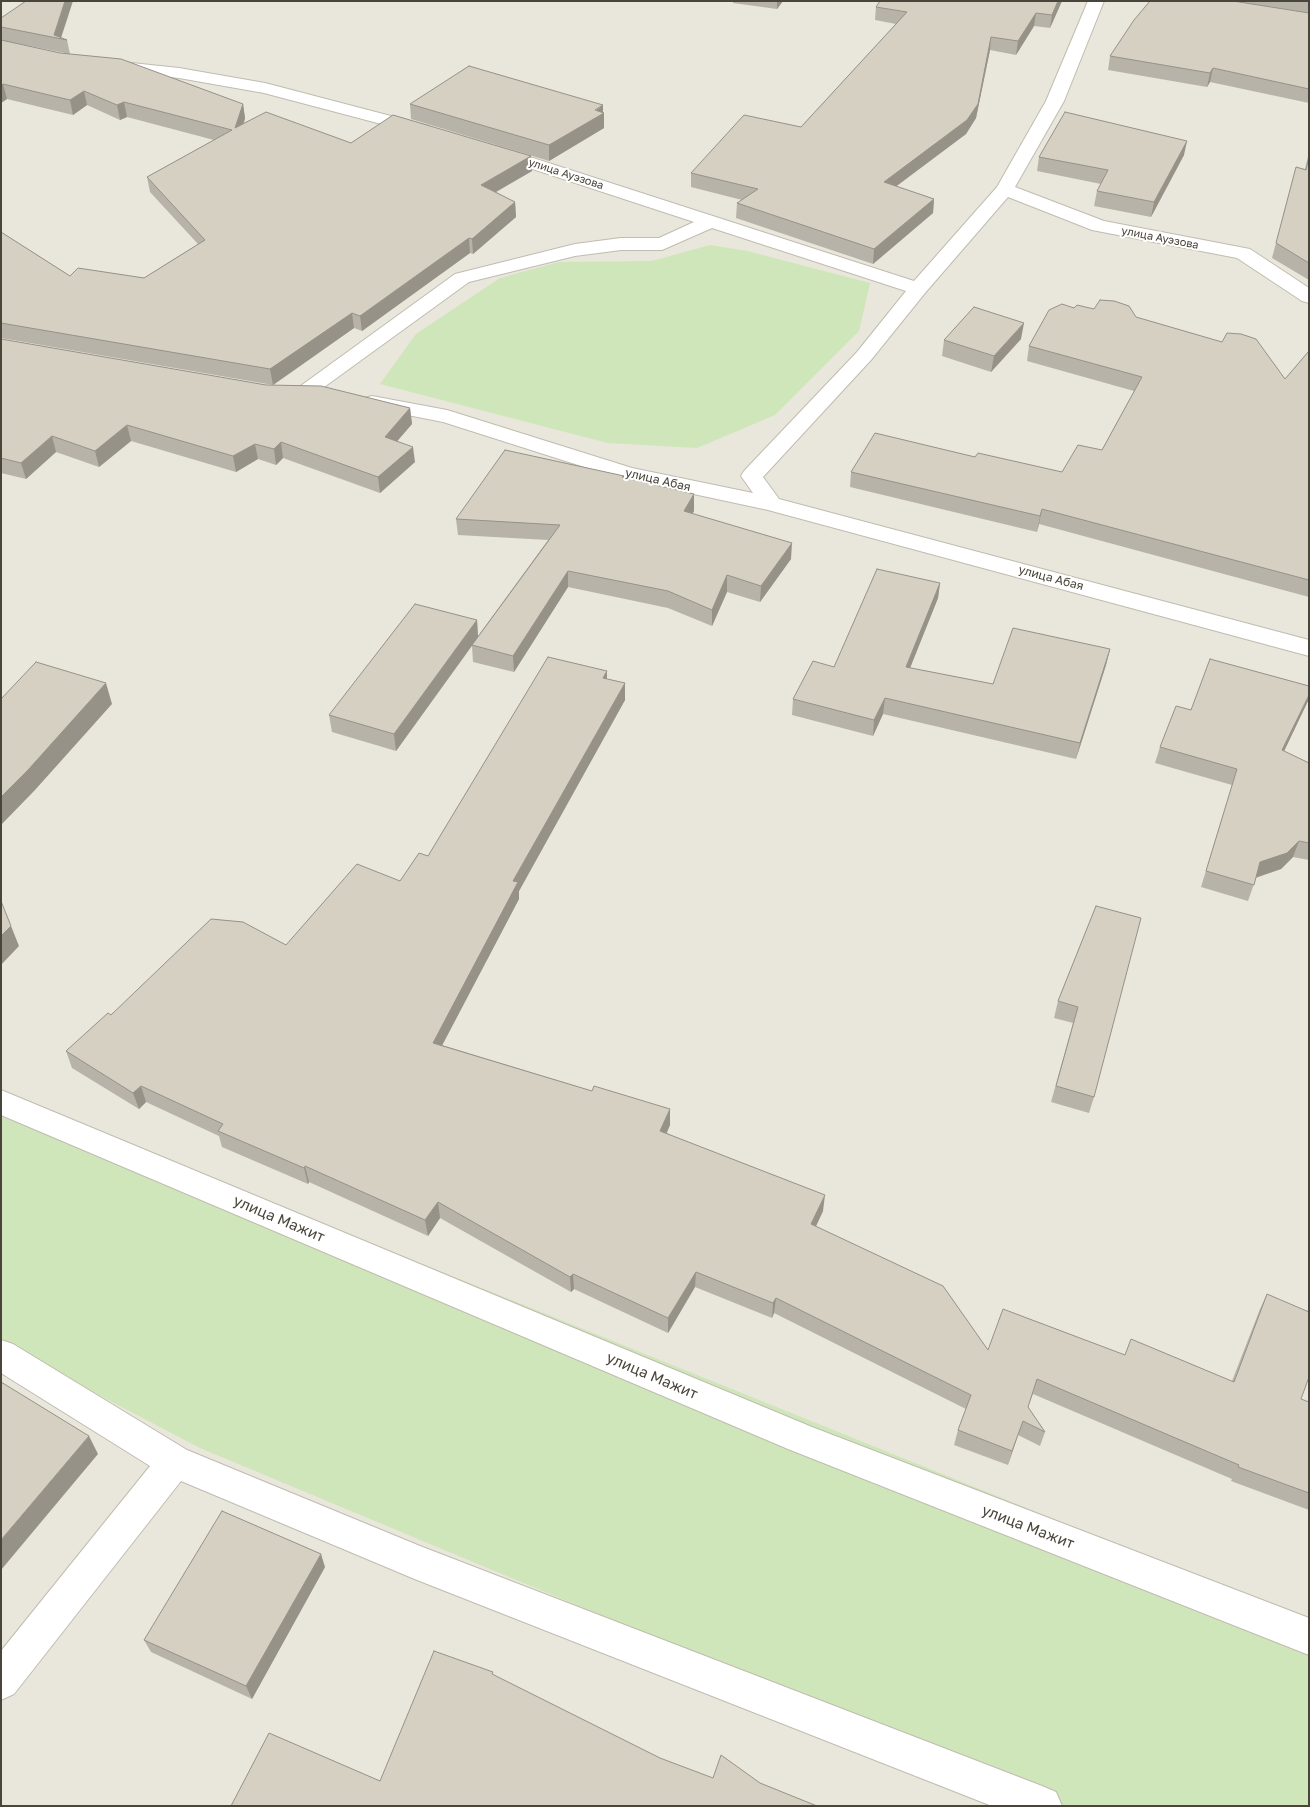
<!DOCTYPE html>
<meta charset="utf-8">
<style>
body{margin:0}
#map{position:relative;width:1310px;height:1807px;overflow:hidden;background:#f5f3ed;font-family:"Golos Text",sans-serif}
canvas{display:block}
.frame{position:absolute;inset:0;border:2px solid #4a453a;pointer-events:none}
</style>
<div id="map">
<canvas width="1310" height="1807"></canvas>
<div class="frame"></div>
</div>
<script>
const g = document.querySelector('canvas').getContext('2d');
g.lineJoin = 'round';
function fill(path, color) {
  g.fillStyle = color;
  g.fill(path, 'evenodd');
}
function poly(rows) {
  const path = new Path2D();
  for (const r of rows) {
    path.moveTo(r[0], r[1]);
    for (let i = 2; i < r.length; i += 2) path.lineTo(r[i], r[i + 1]);
  }
  return path;
}
function stroke(path, color, width, dash) {
  g.strokeStyle = color;
  g.lineWidth = width;
  g.lineCap = dash ? 'butt' : 'round';
  g.setLineDash(dash || []);
  g.stroke(path);
}
function label(font, color, halo, rows, align = 'center') {
  g.font = font + ' "Golos Text",sans-serif';
  g.lineWidth = 4;
  g.setLineDash([]);
  g.textBaseline = 'middle';
  g.strokeStyle = halo;
  g.fillStyle = color;
  for (const [text, x, y, turn = 0] of rows) {
    g.save();
    g.translate(x, y);
    g.rotate((+turn || 0) * Math.PI / 180);
    g.textAlign = isNaN(turn) ? turn : align;
    if (halo) g.strokeText(text, 0, 0);
    g.fillText(text, 0, 0);
    g.restore();
  }
}
fill(poly([
 [1,1,1309,1,1309,1806,1,1806]
]), '#e9e6db');
fill(poly([
 [710,245,747,251,870,283,859,331,775,415,697,448,608,443,380,384,416,334,500,278,559,262,652,261],
 [1,1094,1309,1622,1309,1806,1058,1806,200,1448,1,1344]
]), '#cee6b9');
const street = poly([
 [1088,1,1104,1,1064,101,1015,187,1104,221,1250,249,1309,288,1309,303,1302,301,1237,258,1092,230,1008,197,925,293,871,360,763,477,779,499,1309,640,1309,656,768,510,619,478,443,422,372,408,365,406,362,402,365,398,372,396,447,410,632,468,753,493,741,476,744,471,857,352,906,291,712,228,662,250,621,250,575,256,469,282,309,398,302,400,295,398,292,394,295,390,455,274,575,244,621,238,659,238,694,222,490,155,487,151,490,147,496,146,914,281,997,187,1046,101,1088,1],
 [113,61,179,68,265,83,429,126,432,130,429,134,423,135,264,93,179,78,107,70,105,66,107,62,113,61],
 [1,1090,812,1427,1309,1618,1309,1655,788,1449,1,1115,1,1090],
 [1,1340,13,1344,187,1450,420,1546,1042,1786,1056,1792,1062,1806,992,1806,417,1580,181,1481,14,1694,1,1700,1,1651,150,1466,1,1373,1,1340]
]);
stroke(street, '#c0bcb0', 2);
fill(street, '#fff');
fill(poly([
 [733,1,783,1,777,9,733,3],
 [1062,1,1050,28,1034,26,1016,55,990,50,976,118,966,134,896,186,934,199,933,213,873,264,736,218,737,203,742,200,691,187,691,173,801,127,896,24,875,20,876,7],
 [1150,1,1309,1,1309,103,1210,82,1207,87,1108,70,1110,56],
 [1,18,67,40,70,54,243,104,245,118,244,124,351,143,531,156,532,171,496,192,515,202,516,217,473,254,470,253,362,331,354,328,273,385,1,338,1,232,70,276,144,278,198,244,150,192,147,177,214,140,127,117,120,120,87,105,73,115,7,99,1,103],
 [5,41,65,53,60,53],
 [410,104,603,112,604,128,549,161,411,119],
 [1309,152,1309,280,1272,258,1296,167,1305,169],
 [1184,155,1151,217,1094,206,1097,191,1101,184,1037,171,1039,157],
 [1074,308,1094,309,1136,317,1285,379,1309,351,1309,597,1039,524,1037,532,850,487,851,472,975,457,1062,472,1102,450,1134,391,1027,361,1029,346],
 [1,339,266,385,410,408,412,424,397,441,415,462,380,493,283,458,276,465,258,459,236,472,131,441,99,467,56,452,26,479,1,473],
 [1021,339,991,372,942,356,944,340],
 [624,476,624,478,694,494,694,511,692,514,791,559,760,602,727,592,712,626,668,608,568,587,514,672,473,662,472,646,396,751,332,732,329,715,477,620,478,636,548,540,458,535,456,519],
 [940,583,938,598,910,668,993,684,1110,649,1106,665,1076,759,883,714,873,736,792,715,793,699],
 [607,671,607,679,625,700,519,891,519,899,442,1045,592,1091,670,1109,670,1125,667,1133,823,1211,816,1226,988,1350,1125,1355,1232,1381,1260,1309,1267,1294,1301,1399,1309,1402,1309,1510,1231,1481,1232,1479,1033,1394,1028,1407,1045,1432,1040,1446,1018,1435,1008,1465,954,1445,958,1430,966,1409,774,1313,772,1318,695,1287,668,1333,574,1289,571,1292,440,1218,428,1236,309,1182,308,1184,222,1147,219,1136,146,1102,139,1109,72,1068,66,1051,111,1015,286,945,400,881,428,856],
 [1309,686,1309,699,1307,703,1284,751,1309,763,1309,860,1293,857,1281,869,1256,878,1248,901,1201,887,1232,785,1155,763,1160,747,1191,710],
 [1096,906,1094,1097,1089,1113,1051,1102,1073,1023,1054,1018,1058,1001],
 [325,1567,252,1699,151,1652,144,1640]
]), '#b8b3a8');
fill(poly([
 [65,1,73,1,61,38,54,35],
 [777,1,783,1,777,9],
 [1058,1,1062,1,1050,28,1052,15],
 [1036,13,1034,26,1016,55,1018,41],
 [991,37,990,50,976,118,966,134,882,197,884,182],
 [1213,68,1210,82,1207,87,1210,73],
 [3,84,7,99,1,103,1,86],
 [84,91,87,105,73,115,70,100],
 [124,102,127,117,120,120,117,105],
 [243,104,245,118,237,143,235,128],
 [603,105,603,114,604,113,604,128,549,161,549,145],
 [1187,141,1184,155,1151,217,1154,202],
 [531,156,532,171,482,200,481,185],
 [934,199,933,213,873,264,874,249],
 [515,202,516,217,473,254,472,239],
 [469,238,470,253,362,331,360,316],
 [352,313,354,328,273,385,270,369],
 [1024,323,1021,339,991,372,994,356],
 [410,408,412,424,387,453,385,437],
 [127,425,131,441,99,467,95,451],
 [52,436,56,452,26,479,21,463],
 [281,442,283,458,276,465,274,449],
 [255,444,258,459,236,472,233,456],
 [413,447,415,462,380,493,378,477],
 [694,494,694,511,684,528,684,511],
 [1042,509,1039,524,1037,532,1040,516],
 [792,543,791,559,760,602,761,586],
 [568,571,568,587,514,672,513,656],
 [727,575,727,592,712,626,712,610],
 [940,583,938,598,904,683,906,667],
 [477,620,478,637,396,751,394,734],
 [1110,649,1106,665,1076,759,1080,743],
 [607,671,607,688,603,678],
 [106,683,112,704,35,790,1,825,1,797],
 [625,683,625,700,519,891,519,899,435,1059,433,1043,513,881],
 [1309,695,1309,699,1307,703,1277,766,1282,750],
 [885,698,883,714,873,736,874,720],
 [1299,841,1293,857,1281,869,1254,878,1260,862],
 [11,926,19,946,1,965,1,936],
 [141,1086,146,1102,139,1109,133,1093],
 [670,1109,670,1125,660,1147,660,1131],
 [305,1166,309,1182,308,1184,304,1168],
 [825,1195,823,1211,810,1239,811,1224],
 [438,1202,440,1218,428,1236,425,1220],
 [696,1272,695,1287,668,1333,668,1318],
 [573,1274,574,1289,571,1292,570,1277],
 [776,1298,774,1313,772,1318,773,1303],
 [1023,1421,1018,1435,1008,1465,1012,1451],
 [89,1436,98,1454,1,1570,1,1540],
 [321,1554,325,1567,252,1699,246,1686]
]), '#969288');
const building = poly([
 [26,1,65,1,54,35,67,40,1,27,1,18,26,1],
 [880,1,1058,1,1052,15,1036,13,1018,41,991,37,978,104,967,120,884,182,934,199,874,249,737,203,758,189,691,173,744,115,801,127,907,12,876,7,880,1],
 [1150,1,1233,1,1309,13,1309,89,1213,68,1210,73,1110,56,1134,20,1150,1],
 [1,40,60,53,121,59,243,104,235,128,266,112,351,143,393,115,531,156,481,185,515,202,472,239,469,238,360,316,352,313,270,369,1,323,1,232,70,276,78,268,144,278,205,240,147,177,232,130,124,102,117,105,84,91,70,100,3,84,1,86,1,40],
 [469,66,603,105,595,110,604,113,549,145,410,104,469,66],
 [1065,112,1187,141,1154,202,1097,191,1108,170,1039,157,1065,112],
 [1309,157,1309,263,1276,243,1296,167,1306,170,1309,157],
 [1100,300,1114,301,1129,306,1136,317,1222,342,1227,333,1241,334,1256,339,1285,379,1309,351,1309,580,1042,509,1040,516,851,472,875,433,975,457,978,453,1062,472,1078,445,1102,450,1142,377,1029,346,1049,310,1062,304,1074,308,1077,305,1094,309,1100,300],
 [974,307,1024,323,994,356,944,340,974,307],
 [1,339,266,385,321,386,410,408,385,437,413,447,378,477,281,442,274,449,255,444,233,456,127,425,95,451,52,436,21,463,1,458,1,339],
 [505,450,624,476,622,477,694,494,684,511,792,543,761,586,727,575,712,610,668,591,568,571,513,656,472,645,560,525,456,519,505,450],
 [877,569,940,583,906,667,993,684,1013,628,1110,649,1080,743,885,698,874,720,793,699,813,661,834,667,877,569],
 [415,604,477,620,394,734,329,715,415,604],
 [548,657,607,671,603,678,625,683,513,881,518,882,433,1043,592,1091,594,1086,670,1109,660,1131,825,1195,811,1224,943,1286,988,1350,1003,1309,1125,1355,1131,1339,1234,1382,1267,1294,1309,1312,1309,1377,1301,1399,1309,1402,1309,1493,1238,1467,1239,1465,1037,1379,1028,1407,1045,1432,1023,1421,1012,1451,958,1430,971,1395,776,1298,773,1303,696,1272,668,1318,573,1274,570,1277,438,1202,425,1220,305,1166,304,1168,218,1131,223,1124,141,1086,133,1093,66,1051,108,1013,111,1015,211,919,243,922,286,945,357,864,400,881,419,853,428,856,548,657],
 [1210,659,1309,686,1309,695,1282,750,1309,763,1309,843,1299,841,1287,853,1260,862,1254,885,1206,871,1237,769,1160,747,1176,706,1191,710,1210,659],
 [36,662,106,683,28,770,1,797,1,699,36,662],
 [1,901,11,926,1,936,1,901],
 [1096,906,1141,918,1094,1097,1056,1086,1078,1007,1058,1001,1096,906],
 [1,1382,89,1436,1,1540,1,1382],
 [222,1511,321,1554,246,1686,144,1640,222,1511],
 [434,1651,493,1672,492,1674,660,1758,713,1778,721,1755,760,1783,817,1806,231,1806,269,1733,380,1781,434,1651]
]);
fill(building, '#d6d0c3');
stroke(building, '#969288', 1);
label('11px', '#4a453a', '#fff', [
 ["улица Ауэзова",566,174,18],
 ["улица Ауэзова",1160,238,11]
]);
label('12px', '#4a453a', '#fff', [
 ["улица Абая",658,480,13],
 ["улица Абая",1051,578,15]
]);
label('15px', '#4a453a', '#fff', [
 ["улица Мажит",279,1219,23],
 ["улица Мажит",652,1376,23],
 ["улица Мажит",1028,1527,21]
]);
</script>
